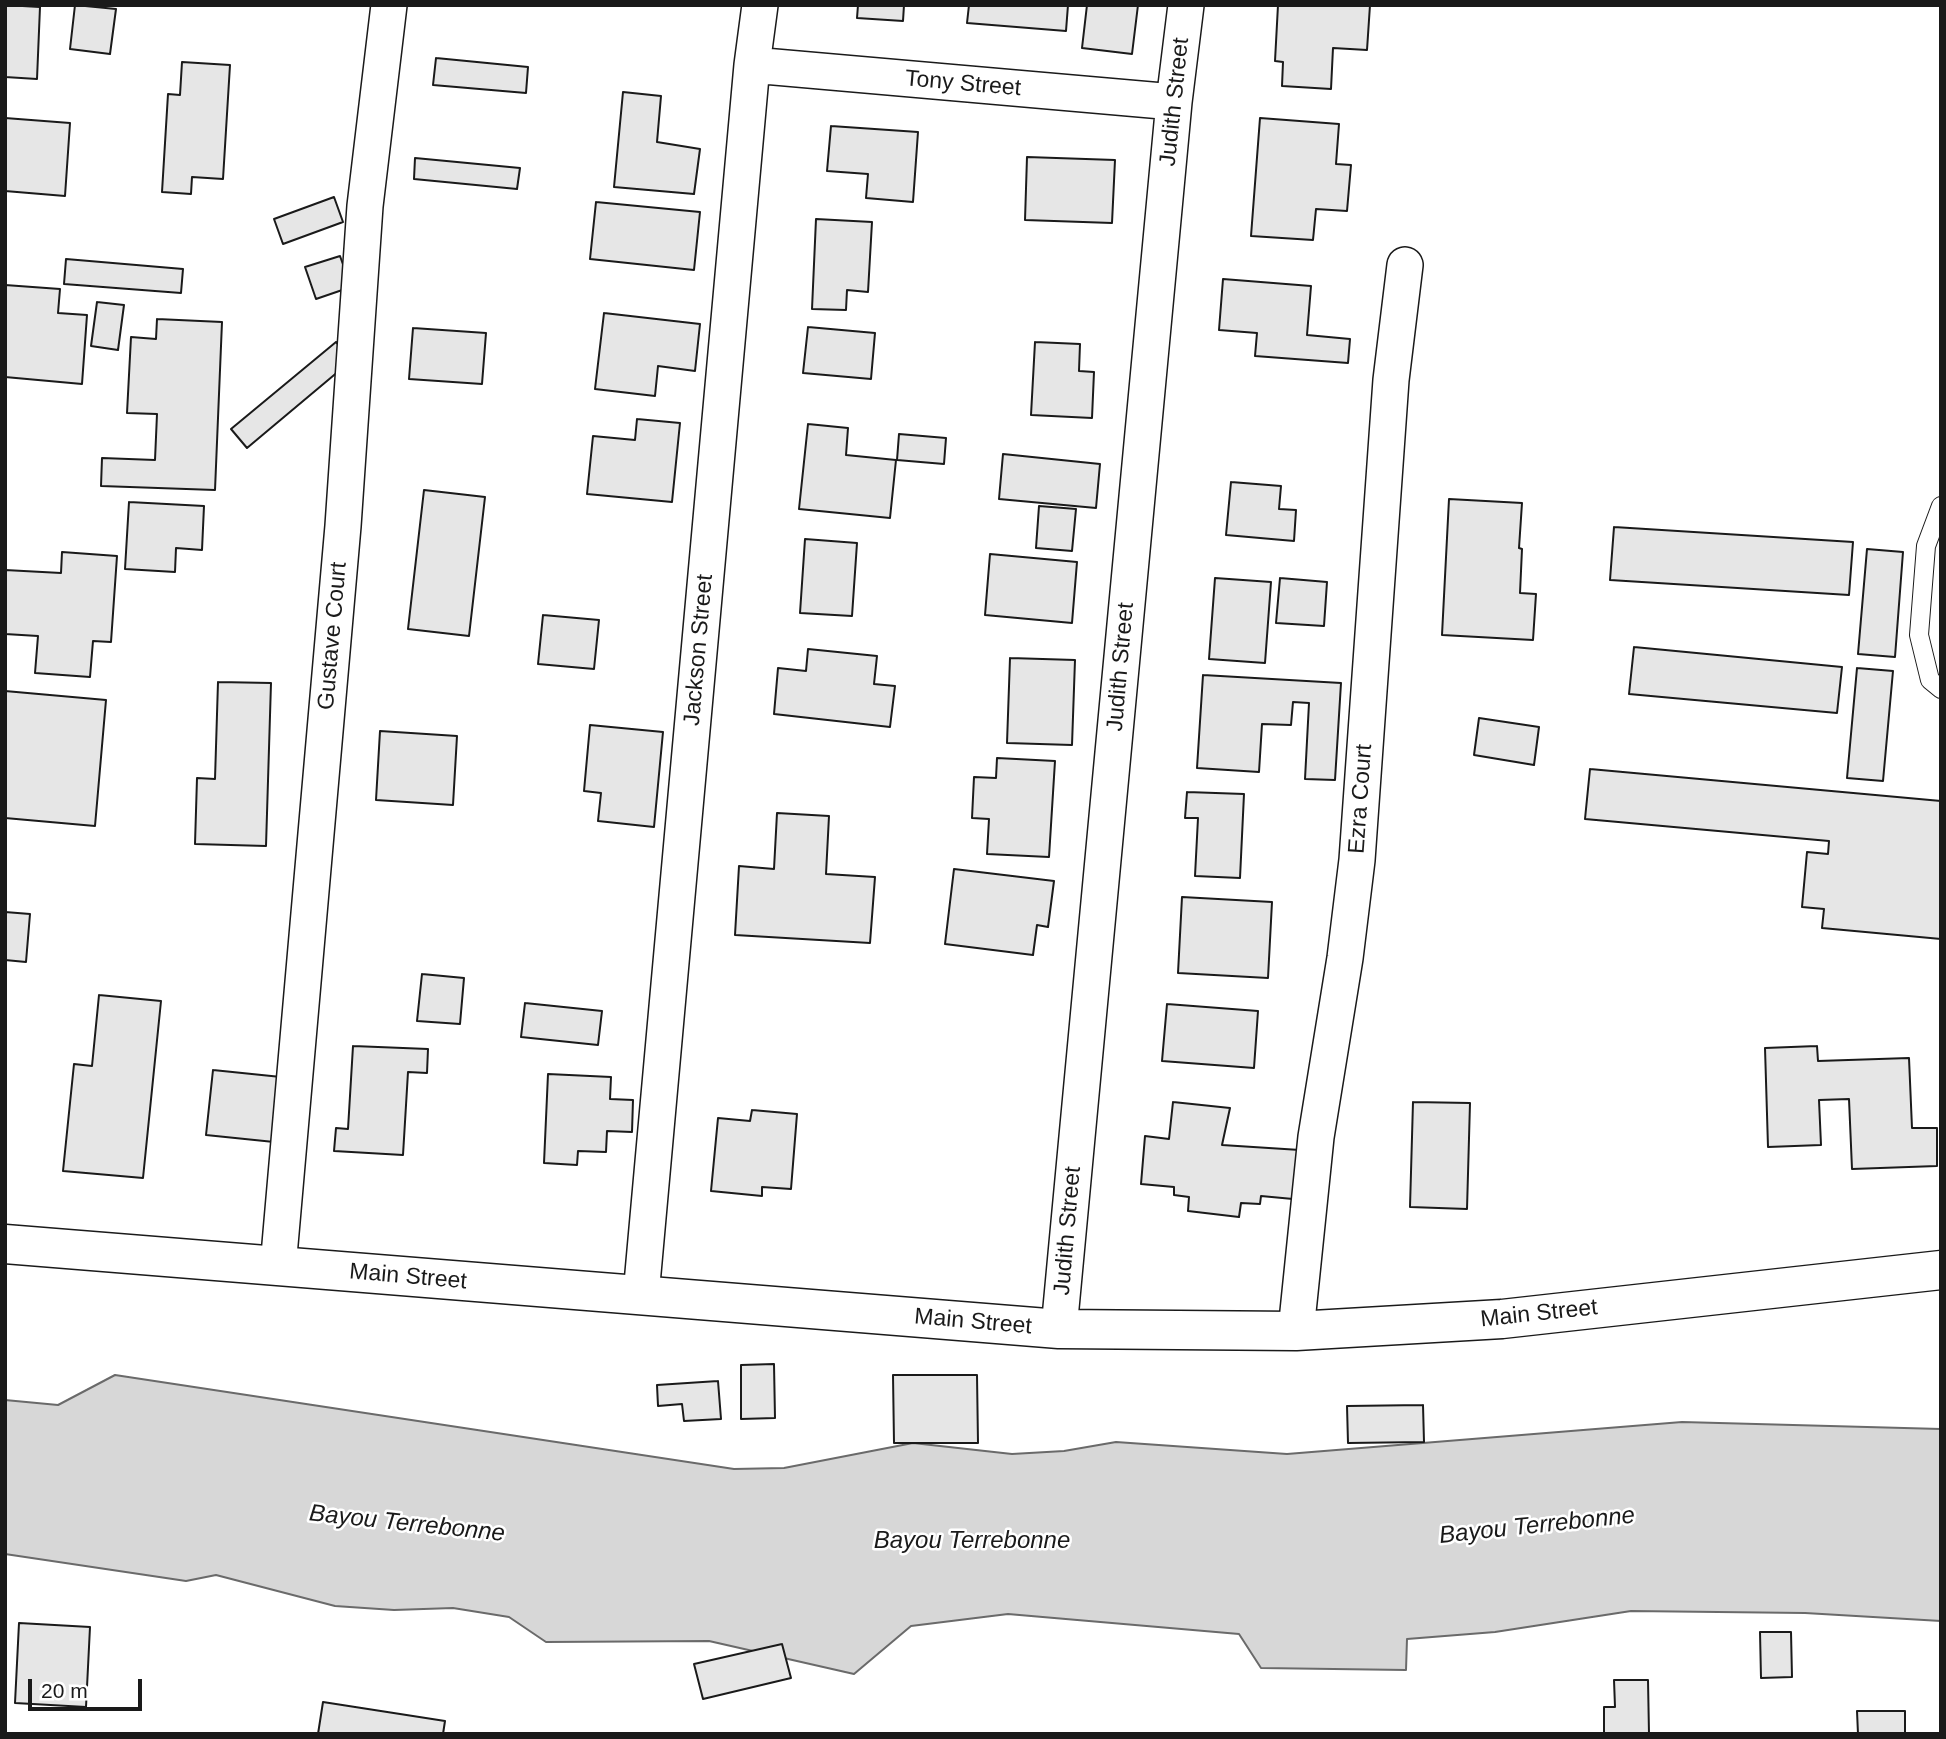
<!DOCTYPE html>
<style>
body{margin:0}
#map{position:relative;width:1946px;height:1739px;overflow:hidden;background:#fff;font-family:Arial,sans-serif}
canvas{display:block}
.frame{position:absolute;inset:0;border:7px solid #1a1a1a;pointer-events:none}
.scale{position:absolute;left:28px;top:1679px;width:114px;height:32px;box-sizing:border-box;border:4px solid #1a1a1a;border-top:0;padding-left:9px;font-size:21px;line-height:24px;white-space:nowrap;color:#1a1a1a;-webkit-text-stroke:5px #fff;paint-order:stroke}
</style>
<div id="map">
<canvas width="1946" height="1739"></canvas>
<div class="frame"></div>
<div class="scale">20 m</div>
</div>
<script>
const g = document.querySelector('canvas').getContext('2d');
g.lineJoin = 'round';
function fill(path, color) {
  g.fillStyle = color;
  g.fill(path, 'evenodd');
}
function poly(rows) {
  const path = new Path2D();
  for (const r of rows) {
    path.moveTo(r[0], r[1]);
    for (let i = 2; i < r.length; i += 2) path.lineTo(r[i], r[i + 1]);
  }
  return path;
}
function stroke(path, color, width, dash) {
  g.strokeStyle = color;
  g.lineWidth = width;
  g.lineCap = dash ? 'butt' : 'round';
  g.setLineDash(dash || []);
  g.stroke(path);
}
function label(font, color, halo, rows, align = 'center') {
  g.font = font + ' Arial,sans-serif';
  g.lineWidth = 5;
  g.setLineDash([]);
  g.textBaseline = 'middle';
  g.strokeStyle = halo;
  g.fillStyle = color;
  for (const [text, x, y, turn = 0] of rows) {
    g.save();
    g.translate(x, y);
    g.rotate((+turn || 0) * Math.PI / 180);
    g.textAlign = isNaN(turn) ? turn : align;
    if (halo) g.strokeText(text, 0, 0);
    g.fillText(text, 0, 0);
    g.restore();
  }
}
const water = poly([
 [115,1375,734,1469,784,1468,913,1443,1012,1454,1064,1451,1116,1442,1287,1454,1682,1422,1941,1429,1941,1621,1805,1613,1631,1611,1495,1632,1407,1639,1406,1670,1261,1668,1239,1634,1008,1614,911,1626,854,1674,709,1641,546,1642,509,1617,453,1608,394,1610,335,1606,216,1575,186,1581,5,1554,5,1400,58,1405,115,1375]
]);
fill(water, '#d7d7d7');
stroke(water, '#6a6a6a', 2);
const building = poly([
 [5,5,40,7,37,79,5,77,5,5],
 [75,5,116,9,110,54,70,49,75,5],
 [858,5,904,5,903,21,857,18,858,5],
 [969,5,1068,5,1066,31,967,23,969,5],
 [1087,5,1138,5,1132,54,1082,48,1087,5],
 [1278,5,1370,5,1367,50,1333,48,1331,89,1282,86,1283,62,1275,61,1278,5],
 [436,58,528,67,526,93,433,85,436,58],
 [182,62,230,65,223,179,192,177,191,194,162,192,168,94,180,95,182,62],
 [623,92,661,96,657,142,700,149,694,194,614,187,623,92],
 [5,118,70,123,65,196,5,191,5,118],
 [1260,118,1339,124,1336,164,1351,165,1347,211,1316,209,1313,240,1251,236,1260,118],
 [831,126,918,132,913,202,866,198,868,174,827,171,831,126],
 [1027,157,1115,160,1112,223,1025,220,1027,157],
 [415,158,520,168,517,189,414,179,415,158],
 [334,197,343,222,283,244,274,219,334,197],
 [596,202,700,212,694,270,590,259,596,202],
 [816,219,872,222,868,292,847,290,846,310,812,309,816,219],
 [340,256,351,287,316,299,305,267,340,256],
 [66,259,183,269,181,293,64,284,66,259],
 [1223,279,1311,286,1307,335,1350,339,1348,363,1255,356,1257,333,1219,330,1223,279],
 [5,285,60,289,58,313,87,315,82,384,5,377,5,285],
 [97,302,124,305,118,350,91,346,97,302],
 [604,313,700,324,695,371,658,366,655,396,595,389,604,313],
 [157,319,222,322,215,490,101,486,102,458,155,460,157,414,127,413,131,337,156,339,157,319],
 [808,327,875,333,871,379,803,373,808,327],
 [413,328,486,333,482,384,409,379,413,328],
 [336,342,352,360,247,448,231,429,336,342],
 [1035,342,1080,344,1079,371,1094,372,1092,418,1031,415,1035,342],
 [637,419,680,423,672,502,587,494,593,436,635,440,637,419],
 [808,424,848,428,846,455,896,460,890,518,799,509,808,424],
 [899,434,946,438,944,464,897,460,899,434],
 [1003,454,1100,464,1096,508,999,499,1003,454],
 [1231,482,1281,486,1279,509,1296,510,1294,541,1226,535,1231,482],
 [424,490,485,497,469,636,408,629,424,490],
 [1449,499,1522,503,1519,548,1522,549,1520,593,1536,594,1533,640,1442,635,1449,499],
 [129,502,204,506,202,550,176,548,175,572,125,569,129,502],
 [1039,506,1076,509,1072,551,1036,548,1039,506],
 [1614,527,1853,542,1849,595,1610,580,1614,527],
 [805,539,857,543,852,616,800,613,805,539],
 [1867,549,1903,552,1895,657,1858,654,1867,549],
 [62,552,117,556,111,642,93,641,90,677,35,673,38,636,5,634,5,570,61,573,62,552],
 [990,554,1077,562,1072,623,985,615,990,554],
 [1215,578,1271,582,1265,663,1209,659,1215,578],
 [1280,578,1327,582,1324,626,1276,623,1280,578],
 [543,615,599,620,594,669,538,664,543,615],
 [1634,647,1842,667,1837,713,1629,694,1634,647],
 [808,649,877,656,874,684,895,686,890,727,774,714,778,668,806,671,808,649],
 [1010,658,1075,660,1072,745,1007,743,1010,658],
 [1857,668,1893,671,1883,781,1847,778,1857,668],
 [1203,675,1341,683,1335,780,1305,779,1309,703,1293,702,1291,725,1262,724,1259,772,1197,768,1203,675],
 [218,682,271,683,266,846,195,844,197,778,215,779,218,682],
 [5,691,106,700,95,826,5,818,5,691],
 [1479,718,1539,727,1534,765,1474,755,1479,718],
 [590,725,663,732,654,827,598,821,601,793,584,791,590,725],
 [380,731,457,736,453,805,376,800,380,731],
 [997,758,1055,761,1049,857,987,854,989,819,972,818,974,777,996,778,997,758],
 [1590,769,1941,801,1941,939,1822,928,1824,909,1802,907,1807,852,1828,854,1829,841,1585,819,1590,769],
 [1187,792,1244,794,1240,878,1195,876,1198,818,1185,818,1187,792],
 [777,813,829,816,826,874,875,877,870,943,735,935,739,866,774,869,777,813],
 [954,869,1054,881,1048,927,1037,925,1033,955,945,944,954,869],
 [1182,897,1272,902,1268,978,1178,973,1182,897],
 [5,912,30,914,26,962,5,960,5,912],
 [422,974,464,978,460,1024,417,1021,422,974],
 [99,995,161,1001,143,1178,63,1171,74,1064,92,1066,99,995],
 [525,1003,602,1011,598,1045,521,1037,525,1003],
 [1167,1004,1258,1011,1254,1068,1162,1061,1167,1004],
 [353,1046,428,1049,427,1073,408,1072,403,1155,334,1151,336,1128,348,1129,353,1046],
 [1817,1046,1818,1061,1909,1058,1912,1128,1937,1128,1937,1166,1852,1169,1849,1099,1819,1100,1821,1145,1768,1147,1765,1048,1817,1046],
 [213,1070,281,1077,274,1142,206,1135,213,1070],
 [548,1074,611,1077,610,1099,633,1100,632,1132,607,1131,606,1152,578,1151,577,1165,544,1163,548,1074],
 [1173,1102,1230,1108,1222,1145,1300,1150,1293,1199,1261,1196,1260,1204,1241,1203,1239,1217,1188,1211,1189,1197,1174,1195,1174,1187,1141,1184,1145,1136,1169,1139,1173,1102],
 [1413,1102,1470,1103,1467,1209,1410,1207,1413,1102],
 [752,1110,797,1114,791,1189,762,1187,762,1196,711,1191,718,1118,750,1121,752,1110],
 [774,1364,775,1418,741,1419,741,1365,774,1364],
 [893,1375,977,1375,978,1443,894,1443,893,1375],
 [718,1381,721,1419,684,1421,682,1404,658,1406,657,1385,718,1381],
 [1423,1405,1424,1442,1348,1443,1347,1406,1423,1405],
 [19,1623,90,1627,86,1707,15,1703,19,1623],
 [1760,1632,1791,1632,1792,1677,1761,1678,1760,1632],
 [782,1644,791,1678,703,1699,694,1664,782,1644],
 [1614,1680,1648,1680,1649,1734,1604,1734,1604,1707,1615,1707,1614,1680],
 [323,1702,445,1721,443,1734,318,1734,323,1702],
 [1857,1711,1905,1711,1905,1734,1858,1734,1857,1711]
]);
fill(building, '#e6e6e6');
stroke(building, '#1a1a1a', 2);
const lane = poly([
 [1941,506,1926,546,1919,635,1930,680,1941,689]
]);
const street = poly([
 [752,65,1174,102],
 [278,1267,343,526,365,206,389,5],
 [641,1295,752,65,760,5],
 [1059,1329,1174,102,1186,5],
 [1296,1331,1316,1137,1345,958,1357,860,1391,380,1405,265]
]);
const primary = poly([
 [5,1244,1059,1329,1296,1331,1502,1319,1941,1270]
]);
stroke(lane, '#1a1a1a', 20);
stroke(street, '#1a1a1a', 38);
stroke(primary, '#1a1a1a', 41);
stroke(lane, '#fff', 18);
stroke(street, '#fff', 35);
stroke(primary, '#fff', 38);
label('23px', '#1a1a1a', '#fff', [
 ["Tony Street",963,84,5],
 ["Judith Street",1175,102,-84],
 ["Gustave Court",333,636,-85],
 ["Jackson Street",699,650,-85],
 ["Judith Street",1121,667,-85],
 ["Ezra Court",1361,799,-86],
 ["Judith Street",1068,1231,-85],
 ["Main Street",408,1277,5],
 ["Main Street",1539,1314,-6],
 ["Main Street",973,1322,5]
]);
label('italic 24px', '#1a1a1a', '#fff', [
 ["Bayou Terrebonne",407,1524,6],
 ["Bayou Terrebonne",1537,1526,-6],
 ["Bayou Terrebonne",972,1541]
]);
</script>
